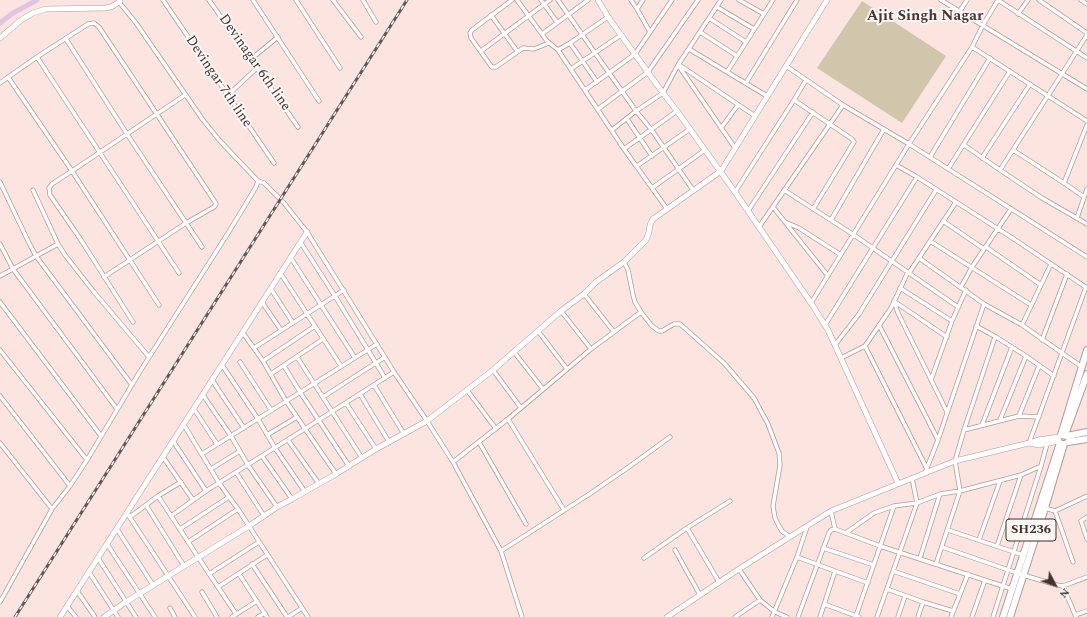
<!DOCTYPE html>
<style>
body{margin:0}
#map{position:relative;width:1087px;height:617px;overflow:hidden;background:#fce4e1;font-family:Spectral,serif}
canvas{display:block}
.north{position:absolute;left:1035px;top:565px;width:40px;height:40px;-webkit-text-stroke:3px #fcf6f5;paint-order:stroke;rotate:131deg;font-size:11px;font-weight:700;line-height:16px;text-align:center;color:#3e3331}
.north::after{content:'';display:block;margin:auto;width:14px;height:18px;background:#3e3331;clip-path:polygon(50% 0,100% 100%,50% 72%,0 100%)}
</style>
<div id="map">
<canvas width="1087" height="617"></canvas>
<div class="north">N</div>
</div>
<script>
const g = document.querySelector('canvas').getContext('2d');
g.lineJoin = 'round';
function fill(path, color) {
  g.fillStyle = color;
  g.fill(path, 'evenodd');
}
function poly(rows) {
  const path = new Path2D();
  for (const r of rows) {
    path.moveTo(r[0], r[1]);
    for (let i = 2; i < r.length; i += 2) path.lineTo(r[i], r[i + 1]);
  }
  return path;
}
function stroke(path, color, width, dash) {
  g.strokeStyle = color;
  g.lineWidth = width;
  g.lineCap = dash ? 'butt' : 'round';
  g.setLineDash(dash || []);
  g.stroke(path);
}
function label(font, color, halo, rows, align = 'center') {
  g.font = font + ' Spectral,serif';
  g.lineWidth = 4;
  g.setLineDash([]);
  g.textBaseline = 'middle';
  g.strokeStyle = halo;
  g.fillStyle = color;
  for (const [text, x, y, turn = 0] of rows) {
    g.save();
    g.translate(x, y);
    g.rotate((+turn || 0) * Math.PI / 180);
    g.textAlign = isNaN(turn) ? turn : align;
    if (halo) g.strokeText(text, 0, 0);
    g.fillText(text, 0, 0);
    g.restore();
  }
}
fill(poly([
 [862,1,946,56,902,123,817,68]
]), '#d1c5ab');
stroke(poly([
 [0,23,13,13,37,0]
]), '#e0c4e1', 5);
const street = poly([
 [163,0,274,163],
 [209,0,298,127],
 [253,0,319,101],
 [296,0,340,68],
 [333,0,361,37],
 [363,0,376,22],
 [512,0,472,30,470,33,471,38,491,66,492,67,496,67,523,48,534,49,549,43],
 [517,0,547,41,558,50,624,149,667,209],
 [541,0,557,22],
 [558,0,595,53,636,111,651,129,693,190],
 [631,0,637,9],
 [643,0,637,9,650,32],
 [739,0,764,14],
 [941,0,1087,89],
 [998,0,1087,58],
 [1039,0,1087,33],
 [1081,0,1087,4],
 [717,7,754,29],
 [960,11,967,0],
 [1018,14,1028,0],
 [491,15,517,51],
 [709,18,746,42],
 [700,32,737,56],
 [542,34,588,0],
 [1087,35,1000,170,1042,198,1087,224],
 [66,39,127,134,202,247],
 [570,43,597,82],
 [972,47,1087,121],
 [689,49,727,72],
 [558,50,570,43,608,17],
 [481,51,550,0],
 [37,57,179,273],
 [251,59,278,37],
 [678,65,735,148],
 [681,66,755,116],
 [786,66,843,105,909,144,1087,257],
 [571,69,621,35],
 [8,77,72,171,159,305],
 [0,83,37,57,88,24,94,23,99,27,215,202,216,204,214,207,186,223,104,277],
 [746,83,797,0],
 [585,90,609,73,635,54,672,0],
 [228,95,257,68],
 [767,96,727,72,773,0],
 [794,100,806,80],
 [598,109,648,72,698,0],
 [627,119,652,156],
 [721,128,738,105],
 [612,130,636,111,663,93,678,65,721,0],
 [964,145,1000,170],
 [624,149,677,111],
 [1013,150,1064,183],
 [930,157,990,58],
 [982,158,1030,84],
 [896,165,917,177,1017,241,1087,288],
 [637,166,690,129],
 [948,169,1010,71],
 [258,181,264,183,284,203,307,232,394,372,427,421,453,462,501,551,522,617],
 [0,182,29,243,36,256,132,385],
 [652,188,705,150],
 [33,190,58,244,65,255,94,292,149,357],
 [784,190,854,235,958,307],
 [735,192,794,100,852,139,854,142,813,209],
 [1084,197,1064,183,1087,125],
 [773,207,828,276],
 [748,211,813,112],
 [1077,218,1087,189],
 [831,220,884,129],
 [943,221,984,249],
 [785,222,799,228,841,255],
 [759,227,843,105],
 [930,241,1031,305],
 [301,243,335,296,385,378],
 [0,244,13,269,117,409],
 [986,247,1041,285],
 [291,258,355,358],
 [919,258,984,304,938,440,925,473],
 [624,262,628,270,633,295,635,302,641,312,652,326,659,331,662,331,674,324,680,324,724,363,754,398,768,424,779,453,780,465,773,506,775,518,779,526,782,531,790,537],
 [1051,264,1022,325,1082,367],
 [909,273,956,202],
 [281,274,341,366],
 [0,276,58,244],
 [961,287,972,267,1011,209],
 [900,288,952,321],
 [271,289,293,323],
 [584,294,614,332],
 [894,301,898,313,947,412],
 [0,302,101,436],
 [262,302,281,330],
 [895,302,947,337],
 [811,303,909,144,972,47,983,25,998,0],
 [984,304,1022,325],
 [561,311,591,349],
 [133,322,81,240,50,195,49,188,52,184,72,171,185,95],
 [825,325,917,177],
 [879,325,938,440],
 [976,326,996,337,1026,356],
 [538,331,567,369],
 [243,333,263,361,286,401,336,474],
 [1042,340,1067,274],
 [835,345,859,314,936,190],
 [865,346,891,308,908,272],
 [254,348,344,290],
 [0,350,87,460],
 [514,352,543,389],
 [297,357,362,458],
 [841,358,865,346,927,469],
 [263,361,315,326],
 [240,362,271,410],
 [222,365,258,419,275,448,305,492],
 [284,366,300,392,349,466],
 [493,370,521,408],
 [271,374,323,339],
 [212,380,244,428],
 [931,380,952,321,966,290],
 [374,385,404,434],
 [467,390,496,429],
 [360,394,389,442],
 [203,395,231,436,248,465,277,507],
 [0,396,70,486],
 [323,397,385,357],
 [346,403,376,449],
 [194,409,217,444],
 [1019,416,1039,366],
 [508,419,564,510],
 [1000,420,1026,356,1054,376],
 [184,425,219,483,238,509,308,617],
 [982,425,1012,347],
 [964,430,1019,416,1039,417],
 [267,435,297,417],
 [288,440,319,484],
 [173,441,206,491],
 [479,442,526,524],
 [0,443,52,509],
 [1029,443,1086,287],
 [202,454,377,344],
 [262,456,292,499],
 [163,457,193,500],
 [453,462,508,419,591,349,641,312],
 [211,469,240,451],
 [236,472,264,516],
 [158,496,198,557,236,614],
 [146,505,184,566],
 [1045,508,1055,511,1087,496],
 [831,511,835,529],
 [1055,511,1073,562],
 [127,513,195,617],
 [171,516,206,491,311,425,394,372],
 [130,517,158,496,181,482],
 [1087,517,1081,521,1087,539],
 [687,528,719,582],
 [117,529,153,585],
 [180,529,229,497],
 [948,530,1023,555],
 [847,532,874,513,894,506],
 [979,540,1000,481],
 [188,542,238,509],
 [107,544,155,617],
 [997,546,1021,475],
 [942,547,1023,575,1057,585,1063,586,1087,577],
 [823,548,874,565],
 [675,550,700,595],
 [501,551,588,495,626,469,670,437],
 [797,557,835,571,820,617],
 [98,558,136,617],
 [644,558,687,528,730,501],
 [920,558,940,494],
 [252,564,287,617],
 [936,564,960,491,955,461,964,430,994,340,996,337],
 [739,569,760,600,775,612,787,617],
 [835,571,868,583],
 [893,571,960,594],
 [89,572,118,617],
 [209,574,259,542],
 [239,574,267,617],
 [1063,586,1076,617],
 [218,587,267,555],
 [887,589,923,602,953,611],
 [77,591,95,617],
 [202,592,217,617],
 [0,602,52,509,70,486,87,460,139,373,230,230,256,187,258,181,220,141,203,120,136,23,119,2],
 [824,604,859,617],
 [67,606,76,617],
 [170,608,175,617],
 [1075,615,1087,611],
 [856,616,894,506,917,503,940,494,960,491,1021,475,1041,466],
 [232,617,257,601],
 [258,617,265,613],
 [288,617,302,608],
 [735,617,760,600],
 [772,617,797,557,807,527],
 [798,617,829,533,831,530,835,529,880,546,1012,589],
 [877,617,917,503,912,478],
 [898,617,905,596],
 [918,617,923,602],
 [951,617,968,574],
 [972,617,985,580],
 [993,617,1041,466,1047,444]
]);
const secondary = poly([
 [598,0,608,17,663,93,677,111,735,192,811,303,828,330,898,483],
 [0,38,21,20,33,13,46,9,106,8,113,6,120,1],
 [1030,443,1038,445,1059,441],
 [60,617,307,232],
 [104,617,126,602,249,526,277,507,292,499,336,474,376,449,427,421,493,370,561,311,584,294,596,282,624,262,646,240,649,232,650,225,653,219,721,171,827,0],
 [667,617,739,569,831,511,955,461,1029,443,1038,440,1059,437]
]);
const primary = poly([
 [1061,435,1087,350],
 [1062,435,1067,436,1087,432],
 [1065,435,1087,374],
 [1068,442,1087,439],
 [1003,617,1060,443],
 [1010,617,1045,508,1064,444]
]);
stroke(street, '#b59996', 5);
stroke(secondary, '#b59996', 6);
stroke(primary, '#b59996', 8);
stroke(street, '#fff', 3.5);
stroke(secondary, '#fff', 5);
stroke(primary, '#fff', 6);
const rail = poly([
 [15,617,407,0]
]);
stroke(rail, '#635654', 3);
stroke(rail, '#fcf6f5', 1.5, [4.5]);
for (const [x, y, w] of [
 [1031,530,50]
]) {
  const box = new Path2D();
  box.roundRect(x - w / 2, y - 11, w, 22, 3);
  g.fillStyle = '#fcf6f5';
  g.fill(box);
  stroke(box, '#3e3331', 1);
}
label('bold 13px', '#3e3331', null, [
 ["SH236",1031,530]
]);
label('14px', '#3e3331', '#fcf6f5', [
 ["Devinagar 6th line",254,63,55],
 ["Devingar 7th line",218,82,56]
]);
label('bold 15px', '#4a3331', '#fcf6f5', [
 ["Ajit Singh Nagar",925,17]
]);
</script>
